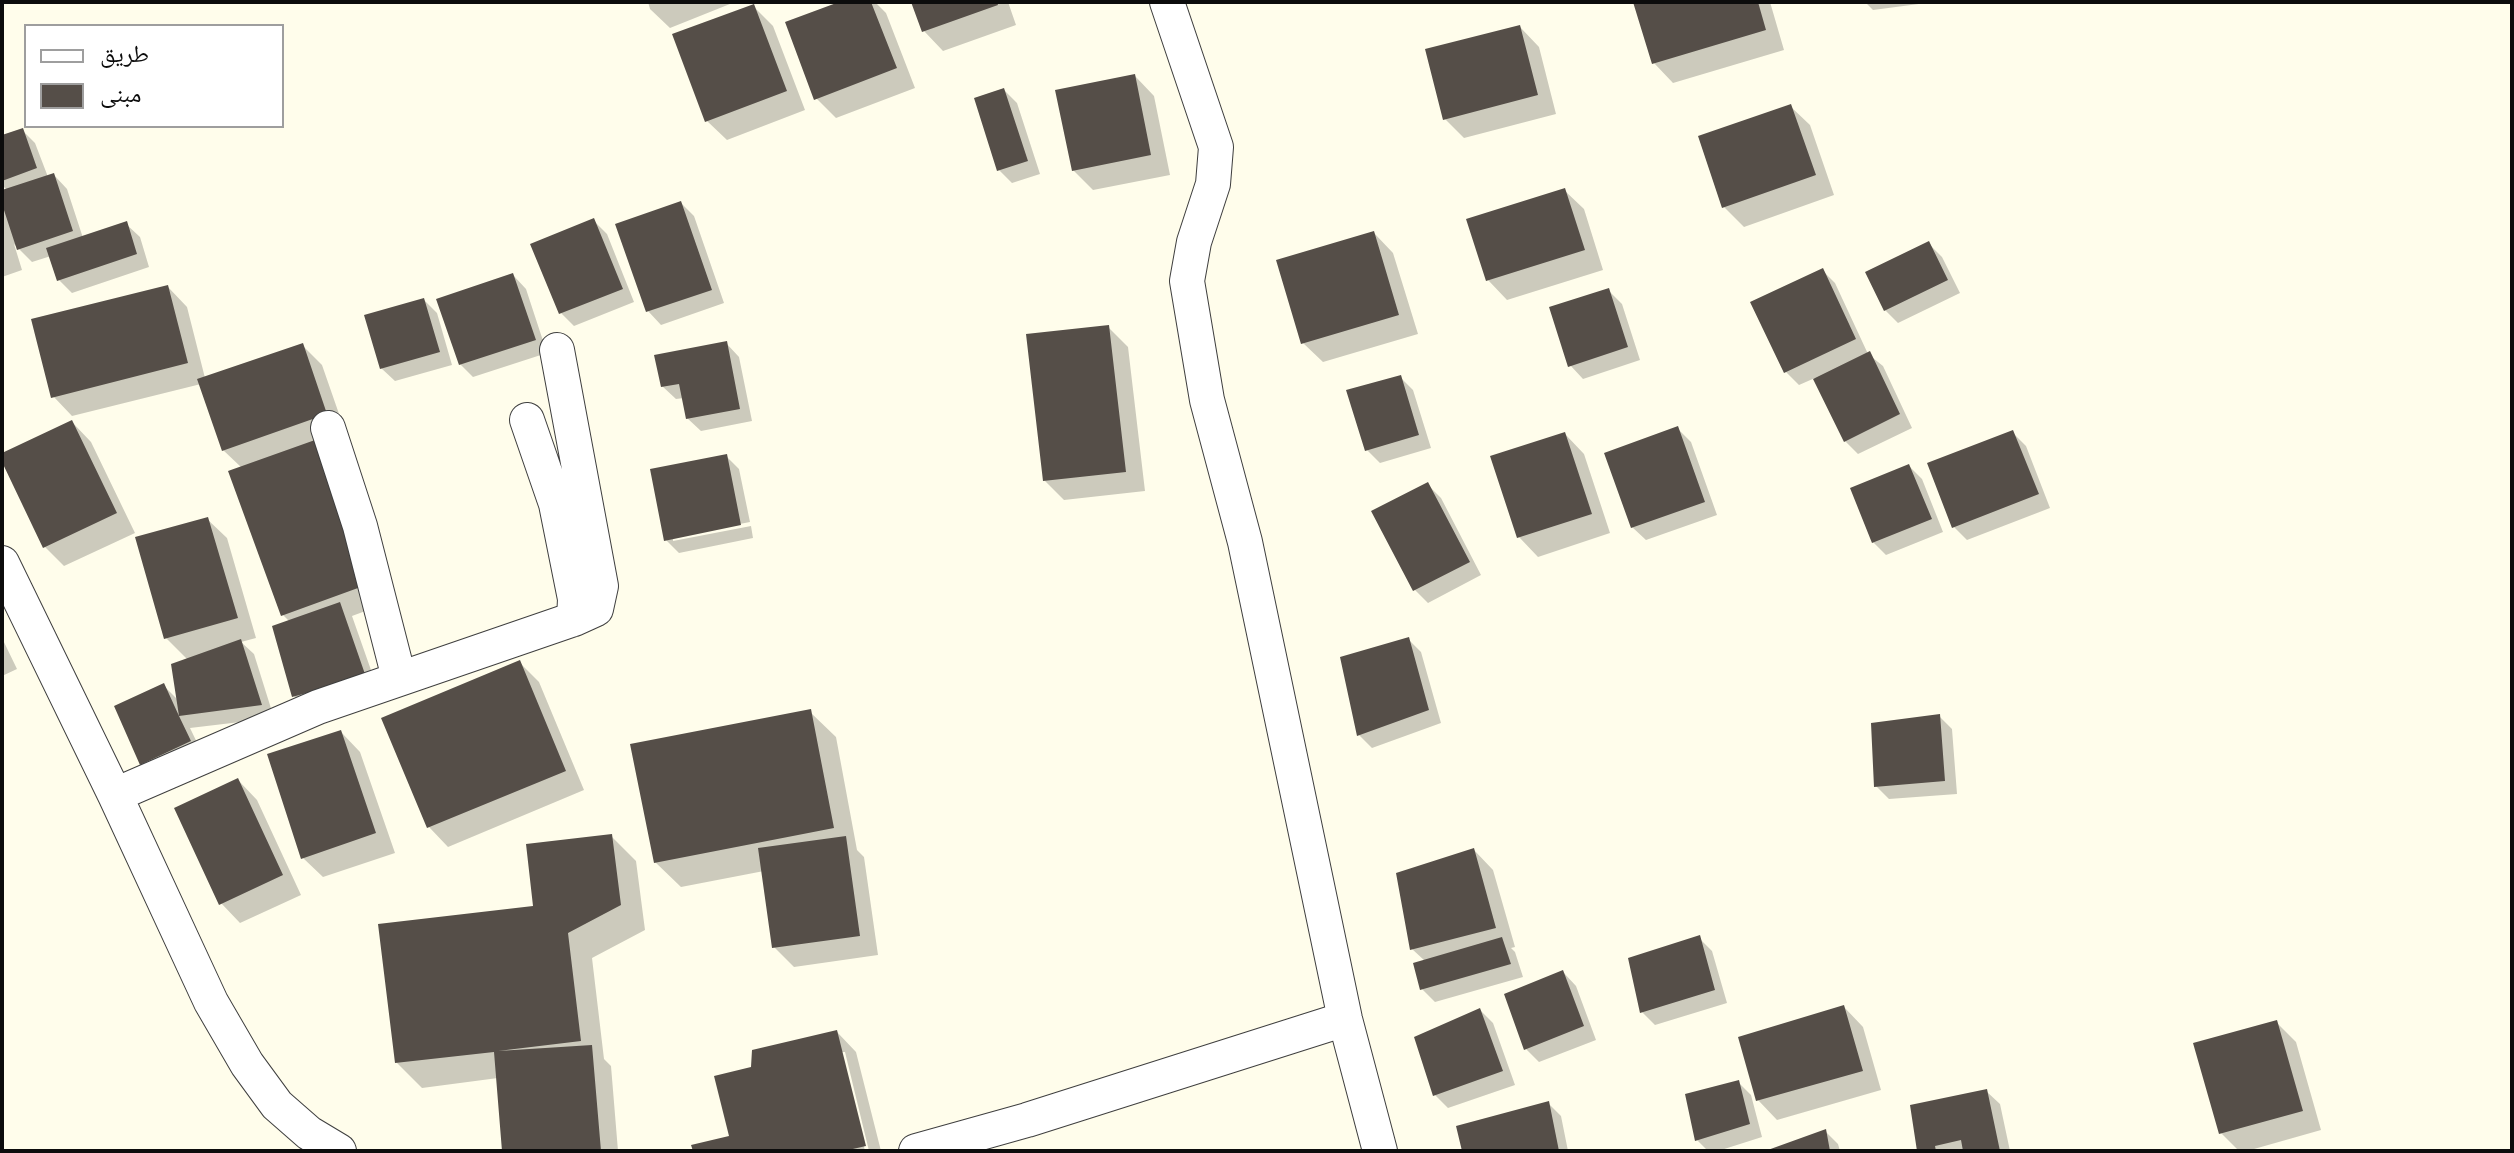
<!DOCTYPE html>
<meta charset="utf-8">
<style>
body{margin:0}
#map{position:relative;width:2514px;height:1153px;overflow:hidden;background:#fffdeb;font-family:"IBM Plex Serif","Noto Naskh Arabic",serif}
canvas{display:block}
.frame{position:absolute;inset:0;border:4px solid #0c0c0c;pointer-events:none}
.legend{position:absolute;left:24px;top:24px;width:260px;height:104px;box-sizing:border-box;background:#fff;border:2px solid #9e9e9e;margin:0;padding:10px 14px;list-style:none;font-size:24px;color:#0c0c0c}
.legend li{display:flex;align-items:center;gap:16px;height:40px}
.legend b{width:40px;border:2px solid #9e9e9e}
</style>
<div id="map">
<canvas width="2514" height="1153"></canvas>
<div class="frame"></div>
<ul class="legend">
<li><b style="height:10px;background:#fff"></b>طريق</li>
<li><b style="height:22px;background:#554e48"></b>مبنى</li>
</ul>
</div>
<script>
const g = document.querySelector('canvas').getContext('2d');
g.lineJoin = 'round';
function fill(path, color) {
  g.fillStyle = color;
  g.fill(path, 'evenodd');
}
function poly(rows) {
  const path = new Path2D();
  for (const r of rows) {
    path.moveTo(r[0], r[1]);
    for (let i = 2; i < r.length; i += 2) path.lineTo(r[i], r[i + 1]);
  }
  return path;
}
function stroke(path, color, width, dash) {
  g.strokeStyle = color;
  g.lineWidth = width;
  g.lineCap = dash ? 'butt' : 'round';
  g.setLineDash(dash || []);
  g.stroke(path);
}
fill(poly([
 [648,2,735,2,670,28,650,9],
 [844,2,875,2,886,13,915,88,836,118,816,98],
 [913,2,1008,2,1016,25,943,51,924,31],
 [1635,2,1770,2,1784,50,1673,83,1654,63],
 [1865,2,1934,2,1873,10],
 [753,6,773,26,805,110,727,140,707,121],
 [1520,27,1539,47,1556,114,1464,138,1445,119],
 [1135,76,1154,96,1170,175,1093,190,1073,170],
 [1004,90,1017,103,1040,174,1012,183,999,170],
 [1790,106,1810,125,1834,195,1744,227,1724,207,1700,138],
 [22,130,35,143,48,177,54,175,67,189,83,238,126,224,140,237,149,267,72,293,59,280,51,256,32,262,14,244,22,270,2,277,2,193,8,191,2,185,2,137],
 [1564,190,1584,209,1603,270,1507,300,1488,280],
 [681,203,694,216,724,303,661,325,648,311,618,225],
 [594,221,607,234,634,302,574,326,561,313],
 [1374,233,1393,253,1418,334,1323,362,1303,343],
 [1929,244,1942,257,1960,293,1898,323,1885,310],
 [1822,270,1835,283,1868,354,1883,366,1912,428,1858,454,1845,441,1815,378,1799,385,1786,372,1753,303],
 [513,275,526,289,547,353,473,377,460,364],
 [168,287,187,307,205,378,302,345,322,365,346,434,387,603,352,616,378,690,307,709,294,696,290,622,282,614,242,468,223,450,201,384,72,416,53,396],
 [1609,291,1622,304,1640,360,1583,379,1570,365],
 [424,300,437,313,452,365,395,381,381,368],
 [1108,327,1128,347,1145,491,1064,500,1045,481],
 [726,343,739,357,752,421,701,431,687,418,684,398,676,399,662,386],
 [1400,377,1413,390,1431,448,1380,463,1367,450],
 [72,422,91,442,135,533,64,566,45,547,2,456],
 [1678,429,1691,442,1717,515,1646,540,1632,527],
 [2013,433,2026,446,2050,508,1967,540,1954,527],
 [1565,434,1584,454,1610,533,1538,557,1519,537],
 [726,456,739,469,750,522,673,537,673,541,751,526,753,538,679,553,666,540],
 [1909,466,1922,479,1943,532,1886,555,1873,542],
 [1428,485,1441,498,1481,575,1428,603,1415,590],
 [207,519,227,538,256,638,241,642,254,654,274,718,190,728,203,755,154,777,141,764,163,685,179,701,188,660,166,638],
 [2,638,17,669,2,676],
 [1408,639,1421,652,1441,723,1372,748,1359,735],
 [520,663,539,682,584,790,448,847,429,827],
 [810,712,836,737,857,850,864,857,878,955,794,967,774,947,764,871,681,887,655,862],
 [1939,716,1952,729,1957,794,1889,799,1876,786],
 [341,732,360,752,395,853,323,877,303,858],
 [238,780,257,800,301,895,240,923,221,903],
 [611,836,636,861,645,930,592,958,604,1059,611,1066,618,1151,504,1151,498,1078,422,1088,396,1062,535,908],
 [1474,850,1493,870,1515,947,1511,948,1515,952,1523,977,1435,1002,1422,989,1425,961,1412,949],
 [1699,938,1712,951,1727,1003,1655,1025,1642,1012],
 [1563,972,1576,986,1596,1040,1539,1062,1526,1049],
 [1844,1007,1863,1027,1881,1090,1777,1120,1758,1100],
 [1480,1010,1493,1023,1515,1085,1448,1108,1435,1095],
 [2276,1022,2296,1042,2321,1130,2247,1151,2239,1151,2221,1133],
 [837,1032,856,1052,881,1151,869,1151,845,1052,841,1052,865,1151,695,1151,731,1137,752,1069],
 [1738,1082,1751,1095,1762,1137,1718,1151,1708,1151,1697,1140],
 [1986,1091,2000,1104,2010,1151,1919,1151],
 [1548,1103,1561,1116,1568,1151,1464,1151],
 [1825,1131,1838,1144,1840,1151,1770,1151]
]), '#0003');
fill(poly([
 [839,2,871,2,897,68,814,100,785,22],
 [911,2,997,2,998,5,922,32],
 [1633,2,1758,2,1766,30,1652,64],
 [754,4,787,91,705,122,672,34],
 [1520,25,1538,95,1443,120,1425,49],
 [1135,74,1151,155,1072,171,1055,90],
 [1004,88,1028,161,997,171,974,98],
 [1791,104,1816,175,1722,208,1698,136],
 [23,128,37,168,2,181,2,135],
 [54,173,73,231,17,250,2,204,2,190],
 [1565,188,1585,250,1486,281,1466,219],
 [681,201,712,290,646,312,615,224],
 [594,218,623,289,559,314,530,244],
 [127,221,137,254,57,281,46,248],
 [1374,231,1399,315,1301,344,1276,260],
 [1929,241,1948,280,1884,311,1865,272],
 [1823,268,1856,339,1784,373,1750,302],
 [513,273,536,340,459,365,436,299],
 [168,285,188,363,51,398,31,319],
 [1609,288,1628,347,1568,367,1549,307],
 [424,298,440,352,380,369,364,315],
 [1109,325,1126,472,1043,481,1026,334],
 [727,341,740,409,686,419,679,384,661,387,654,355],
 [303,343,327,414,222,451,197,379],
 [1870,351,1900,414,1844,442,1813,379],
 [1401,375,1419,435,1365,451,1346,390],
 [72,420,117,513,43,548,2,462,2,453],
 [1678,426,1705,502,1631,528,1604,453],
 [2013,430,2039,494,1952,528,1927,463],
 [1565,432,1592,514,1517,538,1490,456],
 [315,440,369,584,281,616,228,471],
 [727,454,741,525,664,541,650,469],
 [1909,464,1932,519,1872,543,1850,488],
 [1428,482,1470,562,1413,591,1371,511],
 [208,517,238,618,164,639,135,537],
 [340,602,366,677,292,697,272,626],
 [1409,637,1429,710,1357,736,1340,657],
 [241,639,262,705,179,716,191,741,140,765,114,706,164,683,179,716,171,664],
 [520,660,566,771,427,828,381,718],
 [811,709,834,828,654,863,630,744],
 [1940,714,1945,781,1874,787,1871,723],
 [341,730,376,833,301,859,267,754],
 [238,778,283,875,219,905,174,808],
 [612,834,621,905,568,933,581,1041,498,1051,592,1045,601,1151,502,1151,494,1052,395,1063,378,924,533,906,526,844],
 [846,836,860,936,772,948,758,848],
 [1474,848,1496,928,1410,950,1396,873],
 [1700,935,1715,990,1640,1013,1628,958],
 [1502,937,1511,964,1420,990,1413,963],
 [1563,970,1584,1026,1524,1050,1504,994],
 [1844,1005,1863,1071,1756,1101,1738,1037],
 [1480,1008,1503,1071,1433,1096,1414,1037],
 [2277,1020,2303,1111,2219,1134,2193,1043],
 [837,1030,866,1146,844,1151,693,1151,691,1145,729,1136,714,1076,751,1067,752,1050],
 [1739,1080,1750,1124,1695,1141,1685,1094],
 [1987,1089,2000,1151,1963,1151,1961,1140,1935,1146,1936,1151,1917,1151,1910,1105],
 [1549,1101,1559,1151,1462,1151,1456,1126],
 [1826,1129,1830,1151,1765,1151]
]), '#554e48');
const street = poly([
 [1167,2,1216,147,1213,184,1194,242,1187,281,1207,400,1245,542,1345,1019,1380,1151],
 [557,350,601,586,596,609,574,619],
 [328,428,360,526,399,678],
 [2,563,115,795,211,1002,247,1064,277,1105,309,1133,339,1151],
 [115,795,318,707,574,619,575,599,556,504,527,420],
 [916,1151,1027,1120,1345,1019]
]);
stroke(street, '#3f3f3f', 36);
stroke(street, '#fff', 34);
</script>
